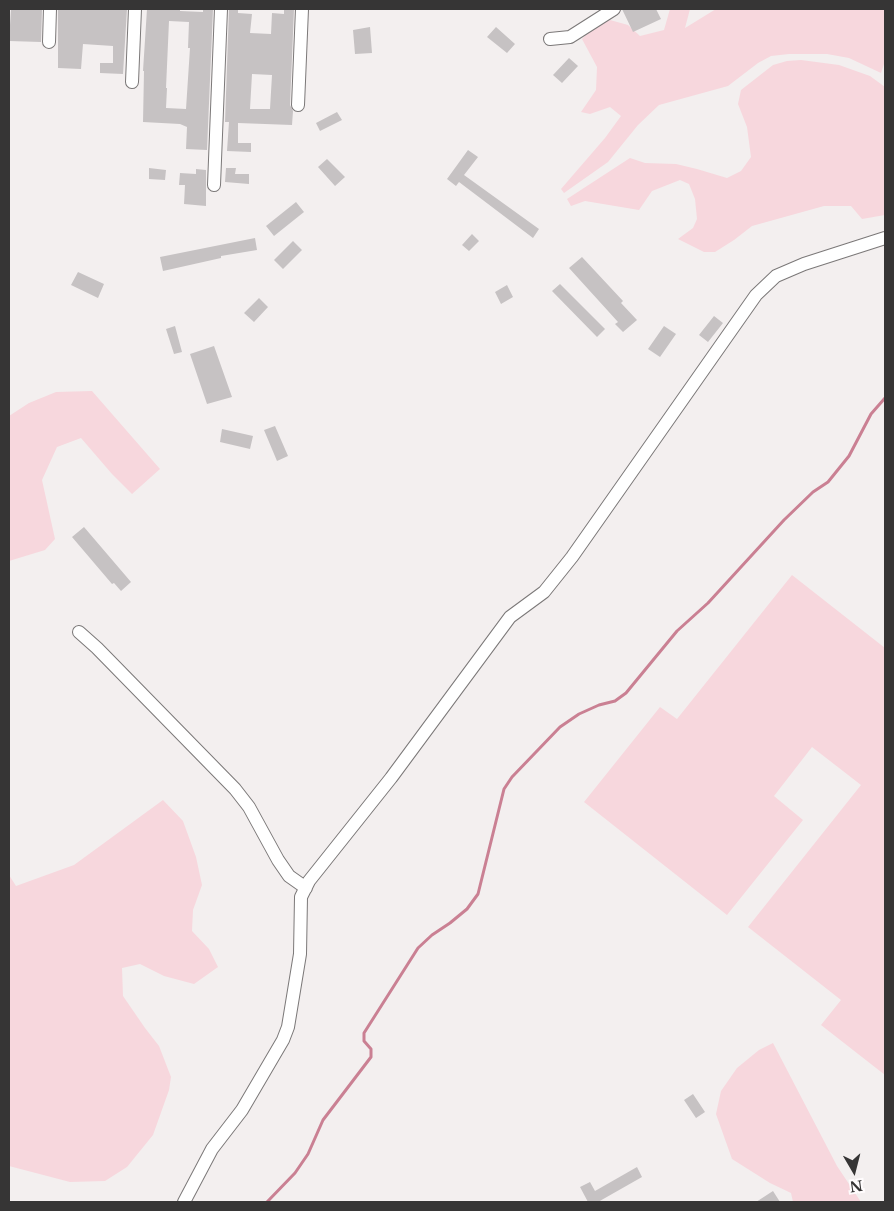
<!DOCTYPE html>
<style>
body{margin:0}
#map{position:relative;width:894px;height:1211px;overflow:hidden;background:#f3efef;font-family:"Libre Baskerville",serif}
canvas{display:block}
.frame{position:absolute;inset:0;border:10px solid #363535;pointer-events:none}
.north{position:absolute;left:829px;top:1146px;width:50px;height:50px;-webkit-text-stroke:4px #fffcfd;paint-order:stroke;rotate:172deg;font-size:14px;font-weight:700;line-height:20px;text-align:center;color:#363535}
.north::after{content:'';display:block;margin:auto;width:18px;height:22px;background:#363535;clip-path:polygon(50% 0,100% 100%,50% 72%,0 100%)}
</style>
<div id="map">
<canvas width="894" height="1211"></canvas>
<div class="frame"></div>
<div class="north">N</div>
</div>
<script>
const g = document.querySelector('canvas').getContext('2d');
g.lineJoin = 'round';
function fill(path, color) {
  g.fillStyle = color;
  g.fill(path, 'evenodd');
}
function poly(rows) {
  const path = new Path2D();
  for (const r of rows) {
    path.moveTo(r[0], r[1]);
    for (let i = 2; i < r.length; i += 2) path.lineTo(r[i], r[i + 1]);
  }
  return path;
}
function stroke(path, color, width, dash) {
  g.strokeStyle = color;
  g.lineWidth = width;
  g.lineCap = dash ? 'butt' : 'round';
  g.setLineDash(dash || []);
  g.stroke(path);
}
fill(poly([
 [670,9,690,9,685,28,716,9,885,9,885,38,884,40,885,61,881,73,849,58,827,54,789,54,771,56,758,63,728,86,659,105,638,125,608,162,564,193,561,189,605,138,621,116,610,107,590,114,581,112,596,90,597,67,582,39,592,28,610,20,628,25,640,36,664,30],
 [801,60,839,65,870,76,885,87,885,215,862,219,851,206,824,206,752,226,734,240,715,252,704,252,678,239,693,228,697,219,695,199,689,184,680,180,652,191,639,210,585,201,571,206,567,199,630,158,645,163,676,164,697,169,727,178,741,171,751,157,747,127,738,104,741,90,773,65,787,61],
 [92,391,160,469,132,494,112,474,81,438,57,447,42,480,55,539,45,550,9,561,9,416,29,403,56,392],
 [792,575,885,648,885,1075,821,1025,841,1000,748,927,861,785,812,747,774,796,803,820,727,915,584,802,660,707,677,719],
 [163,800,183,821,196,857,202,885,193,910,192,931,209,949,218,967,194,984,164,976,140,964,122,968,123,996,145,1028,159,1046,171,1077,169,1090,153,1135,127,1167,105,1181,70,1182,9,1166,9,875,16,886,74,865],
 [773,1043,837,1166,861,1202,793,1202,791,1193,770,1183,732,1159,716,1114,721,1091,737,1068,759,1050]
]), '#f7d7dd');
stroke(poly([
 [267,1202,295,1173,308,1154,323,1120,371,1057,371,1049,364,1041,364,1033,418,948,432,935,450,923,467,909,478,894,504,789,512,777,560,727,579,714,599,705,615,701,626,693,677,631,708,603,784,520,813,492,828,482,849,456,871,414,885,398]
]), '#ca8093', 3);
fill(poly([
 [11,9,42,9,41,42,9,41],
 [58,9,127,9,123,74,100,73,100,63,113,63,113,46,83,44,81,69,58,68],
 [147,9,180,9,180,11,203,12,203,9,213,9,207,150,186,149,187,127,180,124,143,122,144,71,143,71],
 [169,21,189,22,188,48,190,48,186,109,166,108,167,88,166,88],
 [229,9,238,9,238,13,252,14,250,33,271,34,272,13,284,14,284,9,294,9,290,105,293,111,292,125,238,123,238,143,251,143,251,152,227,151,229,122,225,122],
 [252,74,272,75,270,109,250,109],
 [622,9,656,9,661,19,633,32],
 [370,27,372,53,355,54,353,30],
 [496,27,515,44,507,53,487,37],
 [569,58,578,66,562,83,553,75],
 [337,112,342,120,320,131,316,123],
 [468,150,478,157,464,175,539,229,533,238,459,182,456,186,447,179],
 [327,159,345,177,335,186,318,167],
 [149,168,166,170,165,180,149,179],
 [226,168,236,168,235,174,249,174,249,184,225,182],
 [196,169,206,170,206,206,184,204,185,185,179,185,180,173,196,174],
 [296,202,304,212,274,236,266,226],
 [472,234,479,241,469,251,462,245],
 [255,238,257,250,221,256,221,258,163,271,160,257],
 [293,241,302,250,283,269,274,260],
 [582,257,623,301,621,303,637,320,623,332,615,324,618,322,569,268],
 [78,272,104,284,98,298,71,285],
 [560,284,605,329,597,337,552,291],
 [507,285,513,297,501,304,495,292],
 [259,298,268,307,254,322,244,313],
 [714,316,723,323,708,342,699,335],
 [175,326,182,352,174,354,166,329],
 [664,326,676,334,660,357,648,349],
 [214,346,232,397,207,404,190,354],
 [275,426,288,456,277,461,264,430],
 [222,429,253,436,250,449,220,442],
 [84,527,131,582,121,591,114,583,112,584,72,537],
 [693,1094,705,1112,696,1118,684,1100],
 [637,1167,642,1177,598,1202,588,1202,580,1187,590,1182,595,1191],
 [773,1191,780,1202,756,1202]
]), '#c6c2c3');
const minor = poly([
 [550,39,570,37,614,9],
 [49,42,50,9],
 [132,82,135,9],
 [298,105,302,9],
 [214,185,221,9],
 [79,632,97,648,235,789,249,807,278,860,289,876,306,888],
 [184,1202,212,1149,242,1110,283,1040,288,1027,300,954,301,897,309,881,391,778,510,617,544,592,572,557,756,295,776,276,804,264,885,238]
]);
stroke(minor, '#7b7878', 14);
stroke(minor, '#fff', 12);
</script>
